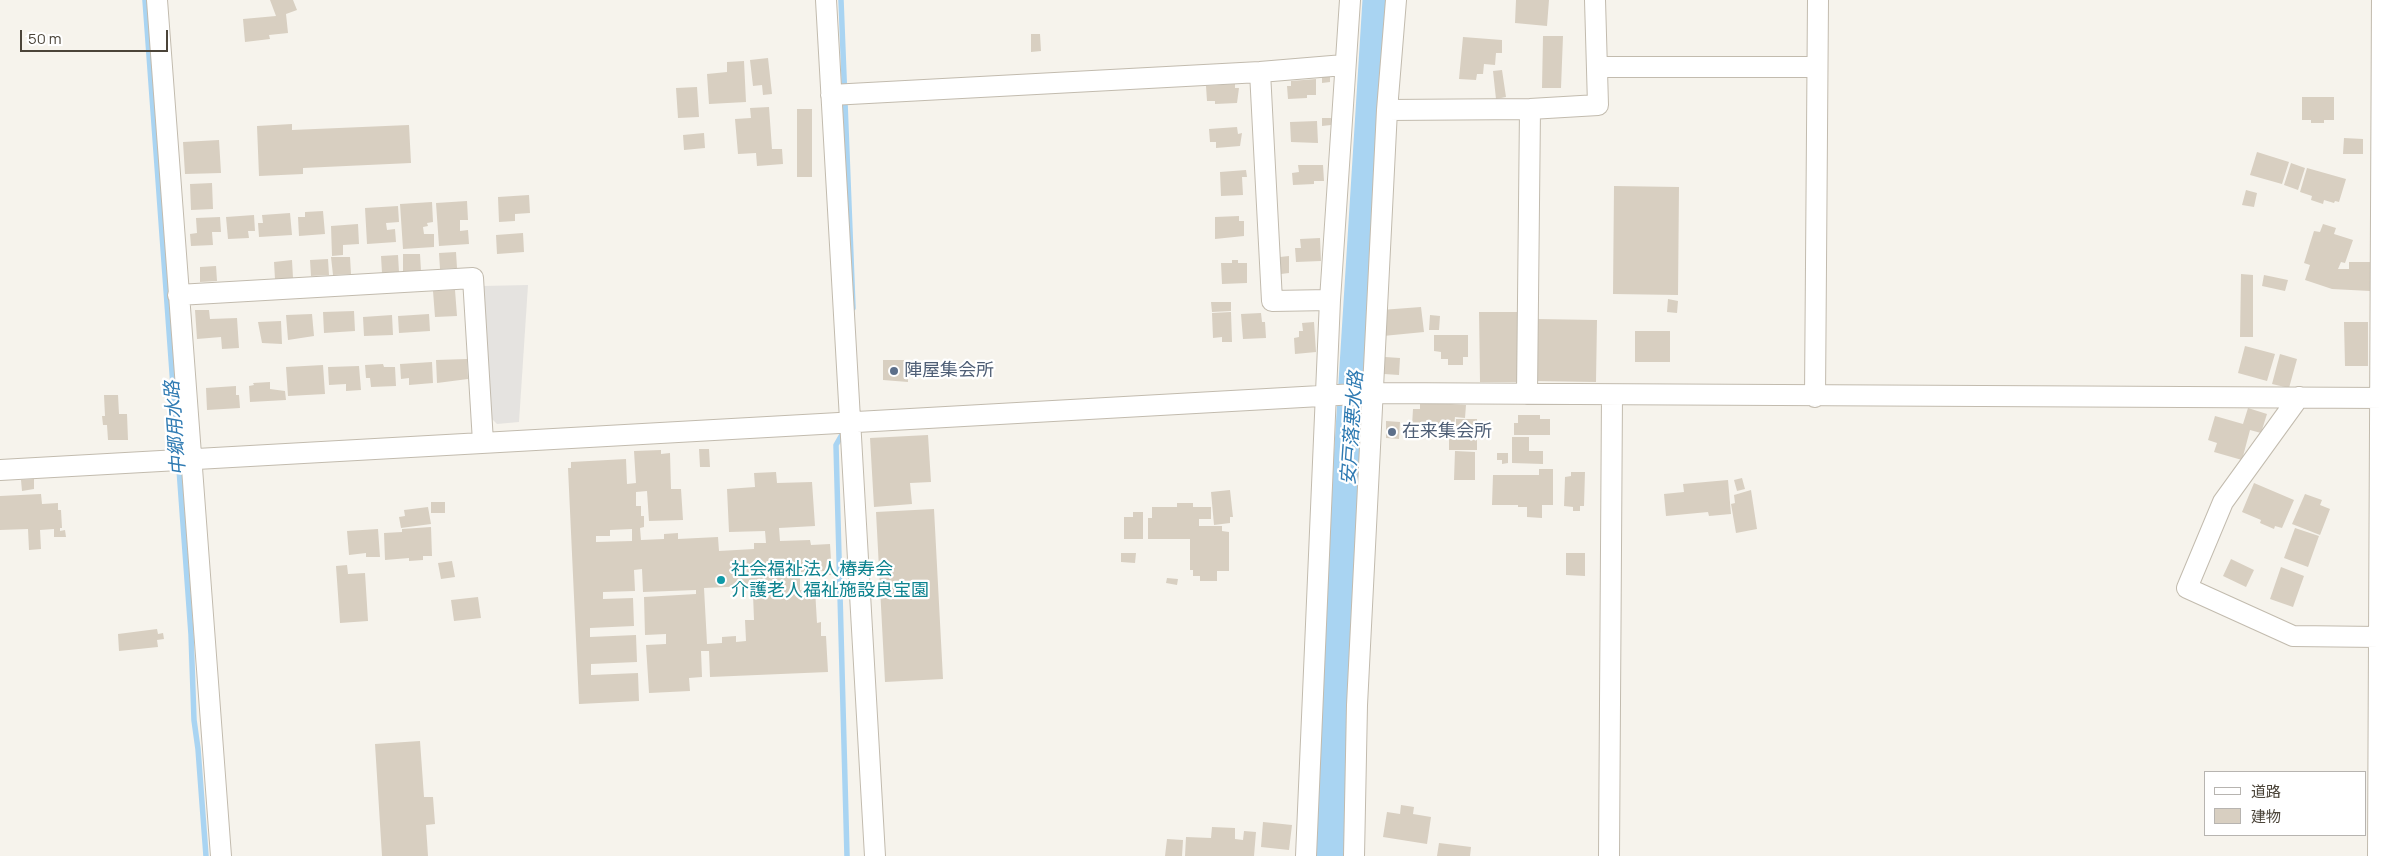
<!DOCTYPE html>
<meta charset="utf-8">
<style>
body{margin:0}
#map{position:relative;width:2386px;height:856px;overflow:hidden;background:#f6f3ec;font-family:Manrope,"Noto Sans JP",sans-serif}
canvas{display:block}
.legend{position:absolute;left:2204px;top:771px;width:162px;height:65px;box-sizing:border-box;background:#fff;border:1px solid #b7b4b0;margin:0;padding:6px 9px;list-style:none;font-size:15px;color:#4b4439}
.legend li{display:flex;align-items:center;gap:10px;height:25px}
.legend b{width:25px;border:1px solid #b7b4b0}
.scale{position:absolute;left:20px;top:30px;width:148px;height:22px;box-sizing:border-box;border:2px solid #4b4439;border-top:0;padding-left:6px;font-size:15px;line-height:18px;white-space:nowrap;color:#4b4439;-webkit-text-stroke:4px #fff;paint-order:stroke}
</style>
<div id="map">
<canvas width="2386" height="856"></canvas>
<ul class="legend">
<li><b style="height:6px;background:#fff"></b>道路</li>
<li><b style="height:14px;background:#d8cfc1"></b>建物</li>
</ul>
<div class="scale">50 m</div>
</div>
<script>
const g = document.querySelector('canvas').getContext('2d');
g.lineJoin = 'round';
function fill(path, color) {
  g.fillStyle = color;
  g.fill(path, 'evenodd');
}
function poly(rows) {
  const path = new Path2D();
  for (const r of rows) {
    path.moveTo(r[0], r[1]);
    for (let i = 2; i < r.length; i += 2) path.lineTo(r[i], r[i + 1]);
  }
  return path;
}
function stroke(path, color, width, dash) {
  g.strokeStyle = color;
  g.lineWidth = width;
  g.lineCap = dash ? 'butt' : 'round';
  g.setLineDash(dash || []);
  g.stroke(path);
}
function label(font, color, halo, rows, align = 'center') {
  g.font = font + ' Manrope,"Noto Sans JP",sans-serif';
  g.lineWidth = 4.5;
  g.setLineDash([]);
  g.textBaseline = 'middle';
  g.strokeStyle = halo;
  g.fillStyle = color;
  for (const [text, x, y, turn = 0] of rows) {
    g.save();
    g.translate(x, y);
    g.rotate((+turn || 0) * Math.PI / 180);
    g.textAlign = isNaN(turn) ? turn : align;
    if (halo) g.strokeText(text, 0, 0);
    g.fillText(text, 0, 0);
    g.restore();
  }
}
fill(poly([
 [528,285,519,422,497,424,490,417,483,286]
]), '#e5e3e0');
stroke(poly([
 [145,0,191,634,194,720,198,749,206,856],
 [841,0,853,308],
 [844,431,836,445,847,856]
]), '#a9d4f2', 5.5);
stroke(poly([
 [1332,856,1336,701,1380,0]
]), '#a9d4f2', 35);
fill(poly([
 [270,0,293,0,297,10,286,14,288,33,269,35,270,39,245,42,243,19,276,16],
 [1516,0,1549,0,1547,26,1515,23],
 [1031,34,1040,34,1041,51,1031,52],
 [1543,36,1563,36,1561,88,1542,88],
 [1463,37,1502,40,1502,53,1496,53,1495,65,1484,64,1483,74,1477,74,1476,80,1459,79],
 [768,58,772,94,763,95,762,85,753,86,750,60],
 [744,61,746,102,709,104,707,74,727,72,727,62],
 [1502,70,1506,97,1496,99,1493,71],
 [1322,76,1330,76,1330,82,1322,83],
 [1316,79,1316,95,1307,95,1307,98,1288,99,1287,86,1291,86,1291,81],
 [1235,84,1235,88,1239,88,1237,103,1215,104,1215,101,1207,101,1206,86],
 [697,87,699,117,678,118,676,88],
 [2302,97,2334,97,2334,120,2324,120,2324,123,2311,123,2311,120,2302,120],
 [769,107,772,149,782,149,783,164,757,166,756,153,738,154,735,119,751,118,750,108],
 [797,109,812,109,812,177,797,177],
 [1322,118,1331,118,1331,125,1322,126],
 [1317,121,1318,143,1291,142,1290,122],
 [292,124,292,130,409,125,411,163,303,168,303,174,259,176,257,126],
 [1237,127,1238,134,1242,133,1240,146,1216,148,1216,142,1210,142,1209,129],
 [704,133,705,148,684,150,683,135],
 [2344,138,2363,139,2363,154,2343,154],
 [219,140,221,173,185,174,183,142],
 [2257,152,2289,162,2282,184,2250,175],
 [2291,163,2305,168,2298,190,2284,185],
 [1298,165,1323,165,1324,181,1314,181,1314,184,1293,185,1292,173,1299,172],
 [2307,168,2346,179,2339,202,2335,201,2334,203,2324,200,2323,204,2311,200,2312,196,2300,192],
 [1246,170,1247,177,1242,177,1243,195,1221,196,1220,172],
 [212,183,213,209,191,210,190,184],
 [1614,186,1679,187,1678,295,1613,294],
 [2246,190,2257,193,2254,207,2242,205],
 [529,195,530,213,515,214,515,221,499,222,498,197],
 [467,201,468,220,460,220,460,231,468,230,469,244,439,246,436,203],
 [432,202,433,222,427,223,428,226,423,227,424,234,434,234,434,247,403,249,400,204],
 [398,206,399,222,386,223,387,230,395,229,396,242,367,244,365,208],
 [323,211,325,234,299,236,298,217,305,217,305,212],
 [290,213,292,235,259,237,258,223,263,223,262,215],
 [254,215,255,231,248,231,249,238,228,239,226,217],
 [1239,216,1239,221,1244,221,1244,236,1215,239,1215,217],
 [220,217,221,232,212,232,213,245,191,246,190,234,197,233,196,218],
 [358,224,359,244,343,245,343,255,332,256,331,226],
 [2323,224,2336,228,2334,234,2353,240,2345,263,2341,262,2338,269,2349,269,2349,262,2370,262,2370,291,2332,289,2305,280,2310,265,2304,263,2314,231,2320,232],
 [523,233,524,252,497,254,496,235],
 [1320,238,1321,261,1296,262,1295,248,1301,248,1300,239],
 [456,252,457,268,440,269,439,253],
 [403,254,420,254,421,271,403,272],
 [398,255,399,272,382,273,381,256],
 [1289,256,1289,273,1281,274,1280,257],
 [331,257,350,257,351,274,333,275],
 [328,259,329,275,311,276,310,260],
 [292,260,293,278,275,279,274,262],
 [1232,260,1238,260,1238,263,1247,263,1247,283,1222,284,1221,263,1232,263],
 [216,266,217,281,200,282,200,267],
 [2241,274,2253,275,2253,337,2240,337],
 [2264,275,2288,280,2285,291,2262,286],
 [455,290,457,316,435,317,433,291],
 [1668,299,1678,301,1677,313,1667,312],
 [1211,302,1231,302,1231,311,1212,312],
 [1421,307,1424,332,1383,336,1381,310],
 [195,310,209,310,210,319,237,318,239,348,222,349,221,337,197,339],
 [354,311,355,331,324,333,323,312],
 [1231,312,1232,342,1222,342,1222,337,1213,338,1212,313],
 [1479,312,1522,312,1522,382,1480,382],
 [1261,313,1262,322,1265,322,1266,338,1243,339,1241,314],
 [312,314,314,336,288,340,286,315],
 [429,314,430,331,399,333,398,316],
 [392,315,393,335,364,336,363,317],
 [1430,315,1440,316,1439,330,1429,330],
 [1536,319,1597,320,1596,382,1535,381],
 [281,321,282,344,262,343,258,322],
 [1314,322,1316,352,1295,354,1294,338,1299,337,1299,331,1303,331,1302,323],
 [2344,322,2368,322,2368,366,2345,366],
 [1635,331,1670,331,1670,362,1635,362],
 [1434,335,1468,335,1468,357,1463,357,1463,365,1448,365,1448,359,1441,359,1441,352,1434,351],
 [2245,346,2275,354,2267,381,2238,373],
 [2280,354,2297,359,2289,388,2272,384],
 [1385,357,1400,358,1399,375,1384,374],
 [467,359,468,379,437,383,436,360],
 [883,360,907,360,908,382,883,380],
 [432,362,433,383,409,385,409,378,401,379,400,364],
 [383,364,384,367,395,367,396,386,371,387,370,378,366,378,365,365],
 [323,365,325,394,288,396,286,367],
 [359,366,361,390,346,391,346,384,329,385,328,367],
 [270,382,270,389,285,391,286,400,250,402,249,386,254,385,253,383],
 [236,386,236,395,239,395,240,408,207,410,206,388],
 [104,395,118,395,119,414,127,414,128,440,108,440,107,425,103,425,102,416,105,416],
 [1420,402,1466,405,1465,418,1455,417,1454,428,1412,426,1413,409,1420,409],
 [2248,408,2267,414,2261,433,2250,430,2242,460,2214,452,2217,443,2208,440,2215,416,2243,424],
 [1518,415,1540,415,1540,419,1550,419,1550,435,1514,435,1514,423,1518,423],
 [1456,419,1477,419,1477,450,1449,450,1449,429,1456,429],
 [1386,421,1400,422,1399,439,1386,438],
 [928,435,931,482,910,483,912,504,874,507,870,438],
 [1512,437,1529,437,1529,451,1543,451,1543,464,1512,463],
 [699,449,709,449,710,467,700,467],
 [661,450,661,454,670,453,671,489,681,489,683,520,649,521,647,491,636,492,636,506,641,506,641,516,644,516,644,527,640,528,641,540,664,539,664,534,678,533,678,539,718,537,719,551,754,549,754,543,766,543,765,531,729,532,727,489,755,487,754,473,776,472,777,483,812,482,815,526,779,528,780,541,810,540,811,545,830,544,832,575,824,575,824,571,800,572,800,590,815,589,817,623,821,622,821,636,826,636,828,672,710,677,709,651,701,651,702,677,689,678,690,691,649,693,646,645,666,644,666,634,645,635,644,597,696,594,696,590,643,592,642,569,634,570,635,591,603,592,603,599,633,598,634,626,590,628,590,637,636,635,637,662,591,664,591,675,638,673,639,701,579,704,568,468,571,468,571,462,626,459,627,484,636,483,634,451],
 [632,529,632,541,596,542,596,536,610,536,610,530],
 [772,585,773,593,753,594,754,620,745,620,746,641,736,642,736,636,722,637,722,643,707,644,704,588],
 [1455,451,1475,452,1475,480,1454,480],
 [1497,453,1508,453,1508,463,1502,464,1502,460,1497,460],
 [1539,469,1553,469,1553,505,1542,505,1542,518,1527,517,1527,507,1518,507,1518,505,1492,505,1493,475,1539,475],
 [1571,472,1585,472,1584,506,1580,506,1580,511,1573,511,1573,507,1564,506,1565,477,1571,476],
 [1742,478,1745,489,1737,491,1734,480],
 [34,479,34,489,22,491,21,480],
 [1728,480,1731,514,1709,516,1708,512,1666,516,1664,494,1684,492,1683,484],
 [2254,483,2294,500,2282,528,2275,526,2274,529,2260,523,2261,520,2242,512],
 [1230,490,1233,517,1230,517,1230,523,1214,525,1211,492],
 [1751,490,1757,529,1736,533,1731,504,1735,503,1734,495],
 [41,494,42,504,58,503,58,510,61,510,62,528,60,528,60,531,65,530,66,537,54,537,54,529,40,530,41,549,29,550,28,529,0,530,0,496],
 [2305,494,2322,500,2320,505,2330,509,2320,535,2292,524],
 [431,502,445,502,445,513,431,513],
 [1177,503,1193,503,1193,507,1211,507,1211,519,1199,519,1199,526,1222,526,1222,531,1229,532,1229,571,1217,571,1217,581,1200,581,1200,576,1193,576,1193,570,1190,570,1190,539,1148,539,1148,518,1152,518,1152,507,1177,507],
 [428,507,431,524,401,528,399,517,405,516,404,510],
 [934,509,943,679,885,682,876,512],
 [1133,512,1143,512,1143,539,1124,539,1124,517,1133,517],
 [431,527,432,556,423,556,423,560,409,561,409,558,385,560,384,533,402,532,402,529],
 [2295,528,2319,536,2308,567,2284,558],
 [378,529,380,557,366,557,366,553,349,555,347,531],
 [1121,553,1136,553,1135,563,1121,562],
 [1566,553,1585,553,1585,576,1566,575],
 [2231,559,2254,570,2246,587,2223,576],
 [452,561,455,577,441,579,438,563],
 [347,565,348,574,365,573,368,621,340,623,336,566],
 [2281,567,2304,576,2293,607,2270,599],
 [1167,578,1178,579,1177,585,1166,583],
 [478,597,481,618,454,621,451,600],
 [157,629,158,634,163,633,164,639,157,640,158,647,119,651,118,634],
 [420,741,424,797,433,797,435,824,426,825,428,856,382,856,375,744],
 [1401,805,1414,807,1413,814,1431,817,1427,844,1383,837,1387,812,1400,814],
 [1263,822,1292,825,1289,850,1261,847],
 [1212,827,1235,828,1235,839,1243,840,1244,831,1256,832,1254,856,1185,856,1186,837,1211,838],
 [1167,839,1183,840,1182,856,1165,856],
 [1439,843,1471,847,1470,856,1437,856]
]), '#d8cfc1');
const street = poly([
 [157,0,221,856],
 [826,0,875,856],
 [1597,67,1817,67],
 [1260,72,1272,301,1330,300],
 [831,95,1260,72,1344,65],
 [1387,110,1396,0],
 [178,295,473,278,483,442],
 [1527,394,1530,109],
 [1815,397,1818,0],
 [2299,397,2223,502,2187,588,2293,636,2379,637],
 [0,470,1374,393,2386,398],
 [1306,856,1330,300,1350,0],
 [1354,856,1357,705,1387,110,1530,109,1598,105,1595,0],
 [1609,856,1612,395],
 [2378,856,2382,0]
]);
stroke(street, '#c2bbae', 22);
stroke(street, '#fff', 20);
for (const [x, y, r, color] of [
 [894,371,5,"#5c6f8a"],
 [1392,432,5,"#5c6f8a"],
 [721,580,5,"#0f9aa8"]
]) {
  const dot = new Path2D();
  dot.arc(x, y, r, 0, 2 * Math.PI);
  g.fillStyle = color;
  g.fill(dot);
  stroke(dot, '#fff', 2);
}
label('18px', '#4e5e75', '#fff', [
 ["陣屋集会所",904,371],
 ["在来集会所",1402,432]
], 'left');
label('18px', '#0d838f', '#fff', [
 ["社会福祉法人椿寿会",731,570],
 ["介護老人福祉施設良宝園",731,591]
], 'left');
label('italic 19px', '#2e7ab2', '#fff', [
 ["中郷用水路",176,428,-94],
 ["安戸落悪水路",1353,428,-86]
]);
</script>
